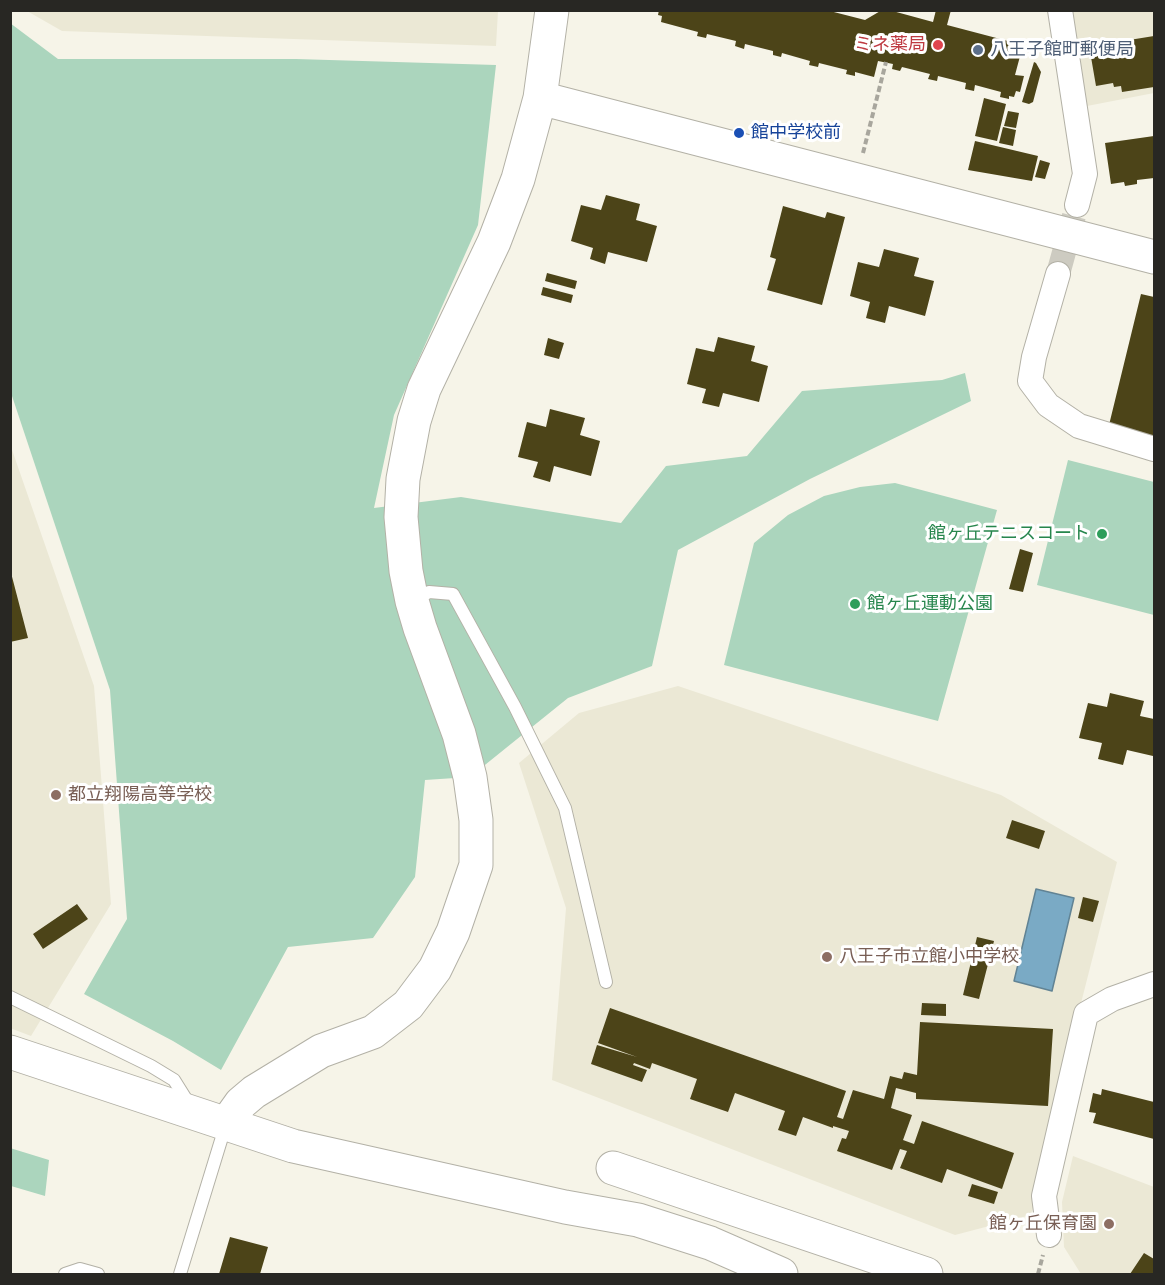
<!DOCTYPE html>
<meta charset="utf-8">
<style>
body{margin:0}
#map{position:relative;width:1165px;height:1285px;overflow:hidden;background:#f6f4e8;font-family:"Work Sans",sans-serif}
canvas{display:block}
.frame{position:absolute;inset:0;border:12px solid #282723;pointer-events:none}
</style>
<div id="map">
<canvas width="1165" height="1285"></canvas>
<div class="frame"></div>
</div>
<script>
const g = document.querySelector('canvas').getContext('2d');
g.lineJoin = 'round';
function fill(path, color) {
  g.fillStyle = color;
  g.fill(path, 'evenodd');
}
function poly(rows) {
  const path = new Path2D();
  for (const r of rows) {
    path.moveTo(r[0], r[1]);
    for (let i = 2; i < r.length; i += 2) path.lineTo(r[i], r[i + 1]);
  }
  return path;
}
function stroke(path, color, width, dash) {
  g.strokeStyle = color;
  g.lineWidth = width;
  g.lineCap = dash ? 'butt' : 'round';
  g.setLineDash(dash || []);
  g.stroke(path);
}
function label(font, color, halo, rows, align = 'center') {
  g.font = font + ' "Work Sans","Noto Sans JP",sans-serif';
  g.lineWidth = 6;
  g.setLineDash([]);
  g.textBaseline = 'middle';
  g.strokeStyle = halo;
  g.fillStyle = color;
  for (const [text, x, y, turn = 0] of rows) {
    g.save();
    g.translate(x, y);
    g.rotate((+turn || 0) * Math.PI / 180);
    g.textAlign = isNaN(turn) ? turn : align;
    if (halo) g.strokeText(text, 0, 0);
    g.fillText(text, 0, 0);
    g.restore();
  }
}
fill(poly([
 [27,11,498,11,496,46,62,31],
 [1072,11,1154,11,1154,93,1087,106],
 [10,444,94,686,111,904,31,1036,10,1028],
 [678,686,1001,795,1117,862,1080,1007,1031,1215,955,1235,552,1080,566,908,519,763,579,713],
 [1073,1156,1154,1187,1154,1274,1081,1274,1064,1247,1062,1202]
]), '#ebe8d5');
fill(poly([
 [10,23,58,59,296,59,496,65,478,225,394,415,374,508,461,497,621,523,666,466,747,456,802,391,942,380,965,373,971,401,810,479,678,550,652,666,568,698,470,777,425,780,415,877,373,938,288,947,221,1070,173,1041,84,994,127,919,110,690,11,393],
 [1068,460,1154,482,1154,615,1037,585],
 [895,483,997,510,938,721,724,665,754,543,788,515,824,496,860,487],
 [10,1148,49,1160,45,1196,11,1186]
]), '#abd5bd');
const water = poly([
 [1036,889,1074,898,1052,991,1014,981,1036,889]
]);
fill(water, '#7aaac5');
stroke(water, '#618394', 1.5);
fill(poly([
 [659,10,826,10,865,20,882,10,889,10,933,22,936,10,951,10,947,25,1023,45,1015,75,1024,76,1020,92,1016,91,1014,97,1009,96,1009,99,1000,97,1001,92,975,85,974,91,965,89,966,83,938,76,937,81,928,79,930,74,902,67,900,71,892,69,893,64,878,61,874,77,855,72,855,76,846,74,847,70,819,63,818,67,809,65,810,61,782,53,781,57,773,55,773,51,745,44,744,49,735,46,736,41,707,34,706,38,697,36,698,32,661,22,662,16,658,15],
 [1154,36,1154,87,1122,92,1121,86,1114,87,1113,83,1096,86,1091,57,1088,58,1086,47],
 [1034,62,1036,63,1041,72,1033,102,1029,104,1022,102],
 [984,98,1006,104,997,141,975,136],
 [1008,111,1019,113,1016,128,1004,126],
 [1003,127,1016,130,1013,146,999,143],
 [1154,136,1154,178,1137,180,1137,184,1125,186,1124,182,1111,184,1105,143],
 [975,141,1038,156,1032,181,968,170],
 [1040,160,1050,163,1045,179,1035,177],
 [606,195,640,204,636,220,657,226,647,262,608,252,605,264,590,259,593,248,571,241,581,205,601,210],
 [783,206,825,218,827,212,845,217,822,305,767,290,776,259,770,257],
 [884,249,919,258,914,276,934,281,925,316,889,306,885,323,866,318,870,302,850,296,858,262,879,267],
 [547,273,577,281,575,289,545,281],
 [543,287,573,295,571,303,541,295],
 [1141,294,1154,297,1154,436,1109,425],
 [718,337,755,346,751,361,768,366,759,402,723,393,719,407,702,403,706,389,687,384,696,348,714,352],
 [548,338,564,343,559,359,544,355],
 [550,409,585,418,580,435,600,441,591,476,554,466,550,482,533,477,538,462,518,457,527,422,546,427],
 [1020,549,1033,553,1023,592,1009,589],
 [10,569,28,638,10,642],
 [1110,693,1144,701,1140,716,1154,719,1153,756,1127,750,1123,765,1098,759,1102,743,1079,738,1088,703,1107,707],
 [1012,820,1045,831,1039,849,1006,838],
 [1083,897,1099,901,1093,922,1078,918],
 [77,904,88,919,43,949,33,934],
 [977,937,994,941,979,999,963,995],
 [922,1003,946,1004,946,1016,921,1015],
 [610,1008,846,1091,837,1117,843,1119,853,1090,884,1099,890,1076,902,1079,904,1072,917,1075,920,1022,1053,1029,1048,1106,916,1099,916,1093,896,1088,891,1108,912,1115,903,1140,914,1144,922,1121,1014,1153,1002,1189,947,1169,942,1183,900,1168,907,1151,900,1149,892,1170,837,1151,842,1138,846,1139,849,1131,833,1126,833,1128,803,1117,796,1136,778,1130,785,1111,735,1093,728,1112,690,1099,697,1079,652,1063,650,1069,634,1063,633,1065,647,1070,642,1082,591,1064,597,1045,637,1057,598,1043],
 [1102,1089,1154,1102,1154,1139,1093,1123,1096,1113,1089,1112,1093,1093,1101,1095],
 [972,1184,998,1192,994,1204,968,1196],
 [230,1237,268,1247,260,1274,219,1274],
 [1144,1253,1154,1259,1154,1274,1130,1274]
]), '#4c4418');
stroke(poly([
 [1058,274,1077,205]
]), '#cdcbc1', 24, [24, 12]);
const lane = poly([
 [413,601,429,592,453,594,515,707,565,808,606,982],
 [10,997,151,1066,174,1080,189,1104],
 [65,1274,80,1269,98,1274],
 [180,1274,226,1124]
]);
const street = poly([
 [1060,10,1085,174,1077,205],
 [1058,274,1034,357,1030,381,1048,405,1079,426,1154,449],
 [1049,1235,1044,1196,1086,1014,1112,999,1154,984]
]);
const secondary = poly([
 [540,98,1154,257],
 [10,1052,293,1146,565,1207,638,1220,710,1243,781,1274],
 [226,1124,241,1103,254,1092,321,1051,373,1032,408,1005,435,969,453,932,476,865,476,820,470,777,459,734,420,628,412,601,406,571,401,517,403,479,414,421,424,389,494,242,518,179,540,98,552,10],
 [613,1168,926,1274]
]);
stroke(lane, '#b3b1a6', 14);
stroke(street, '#b3b1a6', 26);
stroke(secondary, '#b3b1a6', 35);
stroke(poly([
 [863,153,886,62],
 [1038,1274,1043,1255]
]), '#a8a69d', 4, [6, 3]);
stroke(lane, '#fff', 12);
stroke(street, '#fff', 24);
stroke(secondary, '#fff', 33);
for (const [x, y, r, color] of [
 [938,45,6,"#e0444e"],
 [978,50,6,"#5c6f8a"],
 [739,133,6,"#1a4fb4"],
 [1102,534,6,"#2e9e5b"],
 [855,604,6,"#2e9e5b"],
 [56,795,6,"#8d6e63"],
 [827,957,6,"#8d6e63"],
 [1109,1224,6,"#8d6e63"]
]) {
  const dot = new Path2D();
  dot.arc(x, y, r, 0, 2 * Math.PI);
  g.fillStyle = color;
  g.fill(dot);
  stroke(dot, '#fff', 2);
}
label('18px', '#be3a42', '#fff', [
 ["ミネ薬局",926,45]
], 'right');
label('18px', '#4e5e75', '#fff', [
 ["八王子館町郵便局",990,50]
], 'left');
label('18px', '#164399', '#fff', [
 ["館中学校前",751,133]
], 'left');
label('18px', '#27864d', '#fff', [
 ["館ヶ丘テニスコート",1090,534],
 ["館ヶ丘運動公園",867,604,"left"]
], 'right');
label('18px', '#785e54', '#fff', [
 ["都立翔陽高等学校",68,795],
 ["八王子市立館小中学校",839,957],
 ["館ヶ丘保育園",1097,1224,"right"]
], 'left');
</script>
